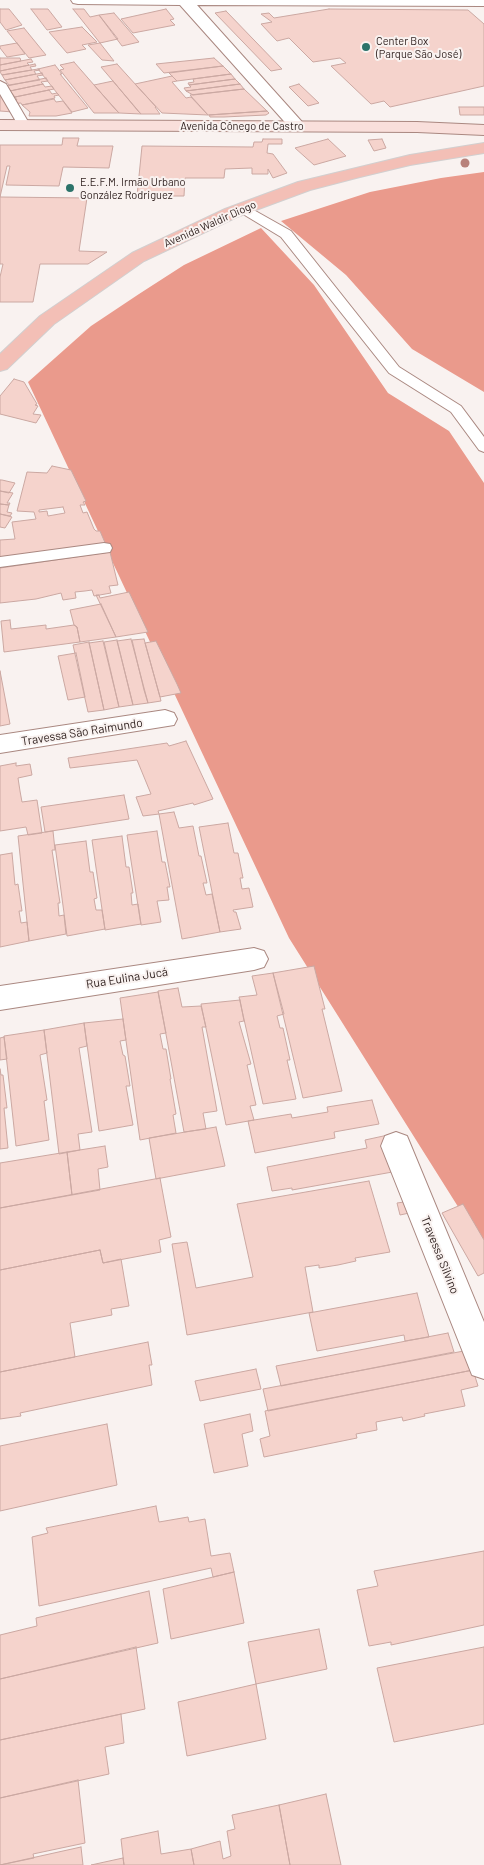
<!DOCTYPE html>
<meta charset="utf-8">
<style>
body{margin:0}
canvas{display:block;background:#f9f2f0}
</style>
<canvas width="484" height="1865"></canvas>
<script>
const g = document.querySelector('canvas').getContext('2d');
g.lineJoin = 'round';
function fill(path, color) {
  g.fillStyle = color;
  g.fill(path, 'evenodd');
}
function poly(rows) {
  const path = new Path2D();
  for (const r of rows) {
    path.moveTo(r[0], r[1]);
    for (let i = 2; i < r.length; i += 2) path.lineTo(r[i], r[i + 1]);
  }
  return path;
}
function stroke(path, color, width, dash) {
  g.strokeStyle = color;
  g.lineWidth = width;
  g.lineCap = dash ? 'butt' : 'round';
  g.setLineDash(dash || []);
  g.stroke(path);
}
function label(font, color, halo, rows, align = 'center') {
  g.font = font + ' Barlow,sans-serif';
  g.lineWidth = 4;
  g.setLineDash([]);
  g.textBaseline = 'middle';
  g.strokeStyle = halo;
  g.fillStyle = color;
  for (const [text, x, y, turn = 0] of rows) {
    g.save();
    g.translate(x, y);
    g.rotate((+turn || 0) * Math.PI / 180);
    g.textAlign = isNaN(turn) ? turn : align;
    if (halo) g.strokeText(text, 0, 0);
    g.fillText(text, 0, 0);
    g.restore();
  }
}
fill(poly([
 [484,172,484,392,412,349,346,275,281,221,370,192,441,178],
 [261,228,314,285,388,393,449,431,484,483,484,1248,289,938,28,382,91,326,139,294,184,265]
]), '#ea9a8c');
const building = poly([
 [0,9,9,9,22,25,6,30,0,22,0,9],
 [31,9,48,9,62,27,47,30,31,9],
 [73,9,84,9,90,17,99,15,118,39,100,43,73,9],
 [166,9,174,19,170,20,175,25,133,33,121,19,166,9],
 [329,9,468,10,484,24,484,86,390,107,384,101,371,104,331,66,346,63,340,58,313,62,289,38,277,41,261,24,272,22,261,14,269,13,274,18,329,9],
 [226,11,282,69,271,71,215,13,226,11],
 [114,13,139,42,122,46,99,15,114,13],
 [82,27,97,42,82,45,86,49,67,53,49,32,82,27],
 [24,28,46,55,29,58,7,31,24,28],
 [17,43,25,54,7,57,0,48,0,46,17,43],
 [100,43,114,61,102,60,88,45,100,43],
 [0,58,20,58,21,61,0,65,0,58],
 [214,58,223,66,164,73,156,64,214,58],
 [31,59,33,62,27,63,29,65,0,71,0,65,31,59],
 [74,62,115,109,119,113,94,113,60,70,64,69,60,65,74,62],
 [35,64,36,66,30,67,32,70,2,75,0,72,0,71,35,64],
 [117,64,156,107,155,107,160,114,141,114,101,67,117,64],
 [55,65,62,74,60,74,88,108,72,112,38,69,55,65],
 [223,66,231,74,177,81,169,73,223,66],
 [38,69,40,70,34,71,36,74,5,80,2,75,38,69],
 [42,73,43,75,37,76,40,80,9,85,5,80,42,73],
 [231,74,235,79,189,85,188,83,194,82,193,79,231,74],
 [172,76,177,81,172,82,186,98,191,97,208,115,162,113,135,84,172,76],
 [46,78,48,81,41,82,43,84,10,91,7,86,46,78],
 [235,79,240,84,186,91,184,88,191,87,189,85,235,79],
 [113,81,138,111,141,114,119,113,94,85,113,81],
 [43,84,45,87,52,86,54,89,15,97,10,91,43,84],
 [240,84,244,89,193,95,186,91,240,84],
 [299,84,319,103,308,106,289,87,299,84],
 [0,87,13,112,0,111,0,87],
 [244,89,267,111,208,115,190,95,244,89],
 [49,90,52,94,57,93,59,95,54,96,55,98,22,105,21,103,10,104,8,102,17,100,15,97,49,90],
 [54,99,56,102,63,101,72,113,56,116,29,116,30,112,22,105,54,99],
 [459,107,484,107,484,115,460,115,459,107],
 [267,111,269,113,266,115,224,117,210,117,209,115,267,111],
 [63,138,79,138,77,146,113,146,109,168,63,167,59,186,6,185,10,166,7,166,0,197,0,145,62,145,63,138],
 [263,139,282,139,282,144,268,144,267,153,273,154,287,173,273,178,268,169,268,174,252,174,252,168,225,169,224,178,185,178,184,196,137,196,142,146,253,147,254,142,262,142,263,139],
 [328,139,346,156,314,165,295,148,328,139],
 [382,139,386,148,374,151,368,140,382,139],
 [0,197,87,198,79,251,107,252,88,264,40,264,33,302,0,302,0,277,3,264,0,264,0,197],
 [14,379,24,382,37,404,35,405,38,406,33,414,41,415,36,423,0,414,0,396,14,379],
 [52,466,71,470,86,501,83,502,85,505,80,505,83,513,87,512,94,529,96,531,100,531,106,545,0,560,0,540,15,539,12,522,36,519,34,512,17,511,27,472,47,473,52,466],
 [63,507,65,513,48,516,47,511,39,512,39,510,63,507],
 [0,480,2,480,15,483,9,493,0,491,0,480],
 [0,491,13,493,7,503,10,503,9,505,0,504,0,491],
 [0,504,9,505,7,512,12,513,10,516,0,514,0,504],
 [0,514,12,517,5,528,0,527,0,514],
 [110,552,118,585,109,586,111,593,94,596,92,590,85,591,75,592,76,598,63,600,61,593,36,599,0,603,0,568,110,552],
 [129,592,148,632,116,637,96,595,99,595,100,598,129,592],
 [101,604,116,637,80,642,77,627,74,625,70,610,101,604],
 [10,620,11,629,46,625,46,629,74,625,77,627,80,642,4,652,1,621,10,620],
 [131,639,148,703,133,705,117,641,131,639],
 [144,639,160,697,161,701,148,703,144,690,132,640,144,639],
 [117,640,133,705,119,707,104,642,117,640],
 [103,641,119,707,104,710,89,643,103,641],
 [156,641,177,684,181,693,160,697,145,643,156,641],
 [89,642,104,710,88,712,73,645,89,642],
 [76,653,85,697,68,700,58,656,76,653],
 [0,671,10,724,0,726,0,671],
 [186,741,213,799,194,805,193,803,158,811,159,814,143,816,136,797,151,794,137,760,70,768,68,758,167,743,169,746,186,741],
 [16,763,16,766,30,764,32,775,18,778,20,791,22,802,37,800,42,833,28,835,26,827,0,831,0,766,16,763],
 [124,795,129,819,45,832,41,807,124,795],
 [174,812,179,828,193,826,199,856,201,856,207,883,203,883,206,895,212,894,220,932,182,939,159,814,174,812],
 [228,823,234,853,238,853,243,878,240,878,242,889,249,888,253,907,233,910,234,912,236,912,241,929,220,932,199,827,228,823],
 [53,831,55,850,52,850,60,903,58,903,59,916,64,915,66,934,29,941,18,836,53,831],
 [157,831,162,862,165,862,170,887,167,887,169,900,157,901,161,922,141,925,127,835,157,831],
 [122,836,126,867,129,867,133,893,131,893,132,905,138,904,141,924,105,930,92,840,122,836],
 [86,841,90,872,93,872,97,898,94,899,96,910,102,910,105,929,67,936,55,845,86,841],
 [12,853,15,885,18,884,22,911,19,911,21,923,27,922,29,941,0,947,0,855,12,853],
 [314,966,325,1009,322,1009,342,1091,303,1098,273,973,314,966],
 [273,973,284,1014,277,1016,280,1028,283,1028,290,1060,287,1060,296,1099,263,1104,239,997,257,995,252,976,273,973],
 [178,988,182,1007,201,1006,206,1027,202,1027,217,1111,203,1113,206,1129,184,1132,158,991,178,988],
 [158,992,166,1033,160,1034,163,1049,166,1049,171,1079,170,1079,176,1114,173,1115,176,1133,140,1140,120,998,158,992],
 [240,1000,244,1021,239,1022,251,1064,247,1065,256,1105,250,1106,254,1120,226,1125,201,1004,240,1000],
 [123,1019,126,1040,120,1041,123,1055,125,1056,130,1086,126,1086,133,1125,99,1131,84,1023,123,1019],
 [84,1023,87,1046,79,1048,92,1132,78,1134,80,1150,59,1154,44,1030,84,1023],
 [44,1030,47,1053,40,1055,47,1100,44,1101,49,1140,16,1146,4,1036,44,1030],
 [4,1037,7,1059,0,1060,0,1038,4,1037],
 [0,1069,1,1075,3,1075,7,1108,4,1108,8,1148,0,1149,0,1069],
 [372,1100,379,1124,334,1132,335,1138,255,1153,248,1121,291,1114,292,1118,328,1112,327,1107,372,1100],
 [216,1127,225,1166,156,1179,149,1138,216,1127],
 [388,1135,398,1171,292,1190,292,1188,272,1191,267,1167,367,1148,365,1140,388,1135],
 [105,1146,108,1167,98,1169,100,1190,72,1195,67,1152,105,1146],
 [67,1152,72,1195,0,1208,0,1163,67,1152],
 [160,1178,171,1237,159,1240,161,1252,103,1263,100,1250,0,1270,0,1208,160,1178],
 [369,1181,390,1252,355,1258,356,1261,338,1265,319,1268,319,1265,305,1267,313,1312,187,1335,172,1244,187,1242,196,1288,253,1277,237,1204,369,1181],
 [404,1202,414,1212,400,1215,397,1203,404,1202],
 [463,1204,484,1240,484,1273,478,1276,442,1213,463,1204],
 [100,1250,103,1263,121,1259,129,1306,111,1309,112,1315,70,1323,75,1357,0,1372,0,1270,100,1250],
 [417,1293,429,1337,405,1341,404,1335,317,1351,309,1313,417,1293],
 [448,1333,454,1352,281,1386,276,1366,448,1333],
 [148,1342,152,1365,149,1365,152,1385,20,1413,21,1416,0,1419,0,1372,148,1342],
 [469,1350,473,1370,268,1411,263,1389,469,1350],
 [256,1369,261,1389,200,1401,195,1381,256,1369],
 [473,1370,478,1386,461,1390,465,1406,424,1414,425,1416,403,1421,402,1417,376,1422,377,1430,356,1434,357,1438,264,1457,260,1439,270,1436,265,1411,473,1370],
 [250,1414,253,1431,242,1434,248,1466,214,1473,204,1424,250,1414],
 [107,1424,117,1485,0,1511,0,1446,107,1424],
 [156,1506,159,1522,188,1517,189,1522,205,1519,211,1556,230,1553,234,1572,213,1577,211,1568,39,1606,32,1537,48,1533,46,1528,156,1506],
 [484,1551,484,1625,391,1645,391,1642,369,1646,357,1590,378,1586,374,1571,484,1551],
 [234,1572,244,1623,171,1639,163,1589,234,1572],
 [149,1591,158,1643,0,1679,0,1635,37,1626,36,1618,149,1591],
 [319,1629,327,1669,256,1684,248,1642,319,1629],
 [136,1647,145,1709,0,1740,0,1679,136,1647],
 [484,1647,484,1724,394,1742,377,1668,484,1647],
 [256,1684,266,1739,187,1756,178,1702,256,1684],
 [121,1714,124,1743,105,1747,109,1774,0,1798,0,1740,121,1714],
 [78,1780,85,1843,33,1854,34,1858,0,1865,0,1798,78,1780],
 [326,1794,341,1865,290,1865,279,1805,326,1794],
 [279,1805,290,1865,194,1865,191,1849,220,1841,223,1859,231,1856,227,1831,235,1829,232,1815,279,1805],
 [158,1831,161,1854,191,1849,194,1865,124,1865,121,1839,158,1831],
 [81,1847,83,1865,0,1865,81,1847],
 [123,1858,124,1865,91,1865,123,1858]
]);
fill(building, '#f5d3cc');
stroke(building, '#cba8a2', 1);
const lane = poly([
 [0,81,6,84,30,125,28,128,24,129,18,125,0,94,0,81],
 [243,204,291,231,399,367,461,406,484,437,484,452,479,450,451,412,389,373,281,237,238,211,237,208,243,204],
 [104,543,110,544,112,548,110,552,0,567,0,557,104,543]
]);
const street = poly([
 [71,0,484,0,484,6,197,5,303,123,305,126,303,129,297,131,291,129,180,5,78,4,73,3,71,0],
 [165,710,174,713,177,719,174,725,0,753,0,735,165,710],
 [254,948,264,951,268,959,264,967,254,970,0,1010,0,986,254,948],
 [396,1132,407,1136,484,1322,484,1379,472,1375,381,1146,385,1136,396,1132]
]);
const secondary = poly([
 [0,120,417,122,484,125,484,135,417,132,0,130,0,120]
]);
const primary = poly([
 [484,143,484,153,410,165,360,177,310,190,237,217,144,261,54,324,7,369,0,371,0,354,40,316,132,253,225,209,298,182,410,155,484,143]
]);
stroke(lane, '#aa8881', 2);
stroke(street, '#aa8881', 2);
stroke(secondary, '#aa8881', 2);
stroke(primary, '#d2cfcf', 2);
fill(lane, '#fff');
fill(street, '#fff');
fill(secondary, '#f9dfdb');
fill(primary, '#f3bfb6');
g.fillStyle = '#b8817a';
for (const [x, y] of [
 [465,163]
]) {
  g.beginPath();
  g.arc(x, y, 4.5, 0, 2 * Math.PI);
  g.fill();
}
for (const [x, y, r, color] of [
 [366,47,5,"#2b736a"],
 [70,188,5,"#2b736a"]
]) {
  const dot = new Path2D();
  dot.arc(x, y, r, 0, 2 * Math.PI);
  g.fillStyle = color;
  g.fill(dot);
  stroke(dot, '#f9f2f0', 2);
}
label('11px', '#332523', '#f9f2f0', [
 ["Center Box",376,41],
 ["(Parque São José)",376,54],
 ["E.E.F.M. Irmão Urbano",80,182],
 ["González Rodriguez",80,195]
], 'left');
label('11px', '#332523', '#f9f2f0', [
 ["Avenida Cônego de Castro",242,126],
 ["Avenida Waldir Diogo",210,224,-24]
]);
label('12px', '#332523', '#f9f2f0', [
 ["Travessa São Raimundo",82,732,-9],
 ["Rua Eulina Jucá",127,978,-9],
 ["Travessa Silvino",440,1255,68]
]);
</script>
